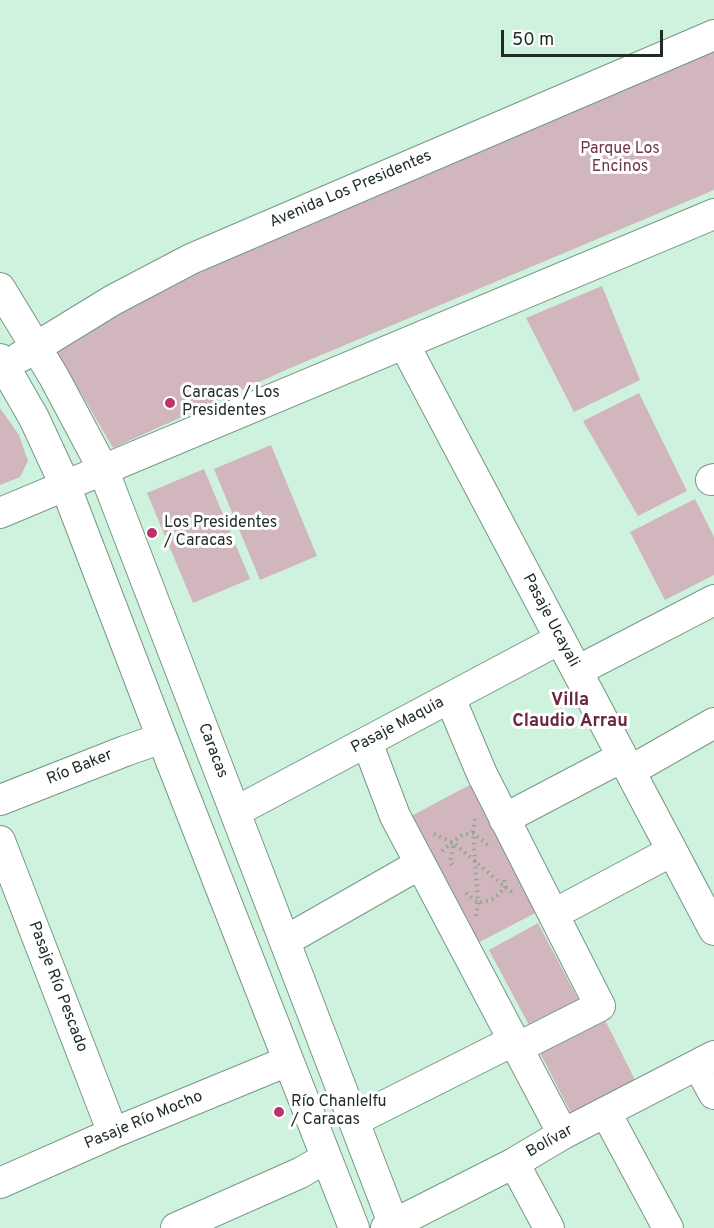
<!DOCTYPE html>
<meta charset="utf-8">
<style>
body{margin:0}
#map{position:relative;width:714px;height:1228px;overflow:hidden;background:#cff2de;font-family:Overpass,sans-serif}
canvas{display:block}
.scale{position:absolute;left:501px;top:30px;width:162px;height:27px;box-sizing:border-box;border:3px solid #1f2c25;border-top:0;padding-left:8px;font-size:18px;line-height:21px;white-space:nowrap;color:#1f2c25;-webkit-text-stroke:4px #fff;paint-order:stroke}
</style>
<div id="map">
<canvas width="714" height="1228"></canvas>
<div class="scale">50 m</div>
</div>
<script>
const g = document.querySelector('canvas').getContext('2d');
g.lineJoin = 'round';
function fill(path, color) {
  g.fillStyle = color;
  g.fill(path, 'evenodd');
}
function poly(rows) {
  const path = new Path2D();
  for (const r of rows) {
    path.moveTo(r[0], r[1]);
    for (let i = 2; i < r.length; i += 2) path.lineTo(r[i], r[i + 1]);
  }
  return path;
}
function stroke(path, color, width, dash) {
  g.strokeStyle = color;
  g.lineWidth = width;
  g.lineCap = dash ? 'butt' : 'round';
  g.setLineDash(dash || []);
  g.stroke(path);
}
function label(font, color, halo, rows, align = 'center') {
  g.font = font + ' Overpass,sans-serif';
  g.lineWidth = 6;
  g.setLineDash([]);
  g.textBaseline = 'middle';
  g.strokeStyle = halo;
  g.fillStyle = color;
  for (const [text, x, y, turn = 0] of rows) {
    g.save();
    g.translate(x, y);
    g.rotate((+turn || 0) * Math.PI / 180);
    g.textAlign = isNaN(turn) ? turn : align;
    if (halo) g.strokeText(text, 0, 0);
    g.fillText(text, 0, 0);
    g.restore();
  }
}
fill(poly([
 [714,48,714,190,288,369,113,448,52,344,188,272],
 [602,286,640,380,574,412,526,318],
 [639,393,687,491,638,516,583,421],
 [0,408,19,435,28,461,20,477,0,485],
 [271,445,317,556,260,580,214,469],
 [204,469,250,579,193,603,147,493],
 [695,499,714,537,714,575,665,600,630,532],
 [479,780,545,908,468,948,402,821],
 [538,923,579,1001,530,1027,489,950],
 [602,1014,636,1082,572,1115,537,1047]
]), '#d1b6bd');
const minor = poly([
 [0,288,54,377,103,469,395,1228],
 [404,344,714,930],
 [20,357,113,300,191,259,714,35],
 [0,359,34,418,65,485,162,738,354,1228],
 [711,480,714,479],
 [0,513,714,214],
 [577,671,714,600],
 [450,698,482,774,600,1006,517,1048],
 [367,742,395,816,563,1134],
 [630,771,714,723],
 [0,800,125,751,162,738],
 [235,812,560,639],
 [504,819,622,757],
 [0,841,113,1133],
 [554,914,672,851],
 [285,941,420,864],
 [698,1065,714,1094],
 [606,1113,668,1228],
 [354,1121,513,1041],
 [514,1163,549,1228],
 [0,1183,113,1133,288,1061],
 [176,1228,300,1173,326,1158],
 [386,1228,514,1163,563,1134,714,1056]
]);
stroke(minor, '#779785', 32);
stroke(poly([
 [475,819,473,833,478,903,476,916],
 [434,834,454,843,505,887,514,893],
 [442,851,462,835,473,833,488,845],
 [452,865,450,862,454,843],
 [466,893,478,903,494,899,505,887,504,877]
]), '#89a495', 4, [1.5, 4.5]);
stroke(minor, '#fff', 30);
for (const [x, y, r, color] of [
 [170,403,6,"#bc326c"],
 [152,533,6,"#bc326c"],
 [279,1112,6,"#bc326c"]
]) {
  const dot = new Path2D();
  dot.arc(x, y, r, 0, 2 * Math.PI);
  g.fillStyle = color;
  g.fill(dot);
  stroke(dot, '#fff', 2);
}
label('16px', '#6d3649', '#fff', [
 ["Parque Los",620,150],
 ["Encinos",620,168]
]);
label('16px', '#1f2c25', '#fff', [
 ["Avenida Los Presidentes",351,190,-23],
 ["Pasaje Ucayali",550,621,62],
 ["Pasaje Maquia",398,726,-28],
 ["Caracas",212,751,69],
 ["Río Baker",80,768,-22],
 ["Pasaje Río Pescado",57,987,69],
 ["Pasaje Río Mocho",144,1121,-23],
 ["Bolívar",550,1142,-29]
]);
label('16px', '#1f2c25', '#fff', [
 ["Caracas / Los",182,394],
 ["Presidentes",182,412],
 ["Los Presidentes",164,524],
 ["/ Caracas",164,542],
 ["Río Chanlelfu",291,1103],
 ["/ Caracas",291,1121]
], 'left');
label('bold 18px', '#69263f', '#fff', [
 ["Villa",570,701],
 ["Claudio Arrau",570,722]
]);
</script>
